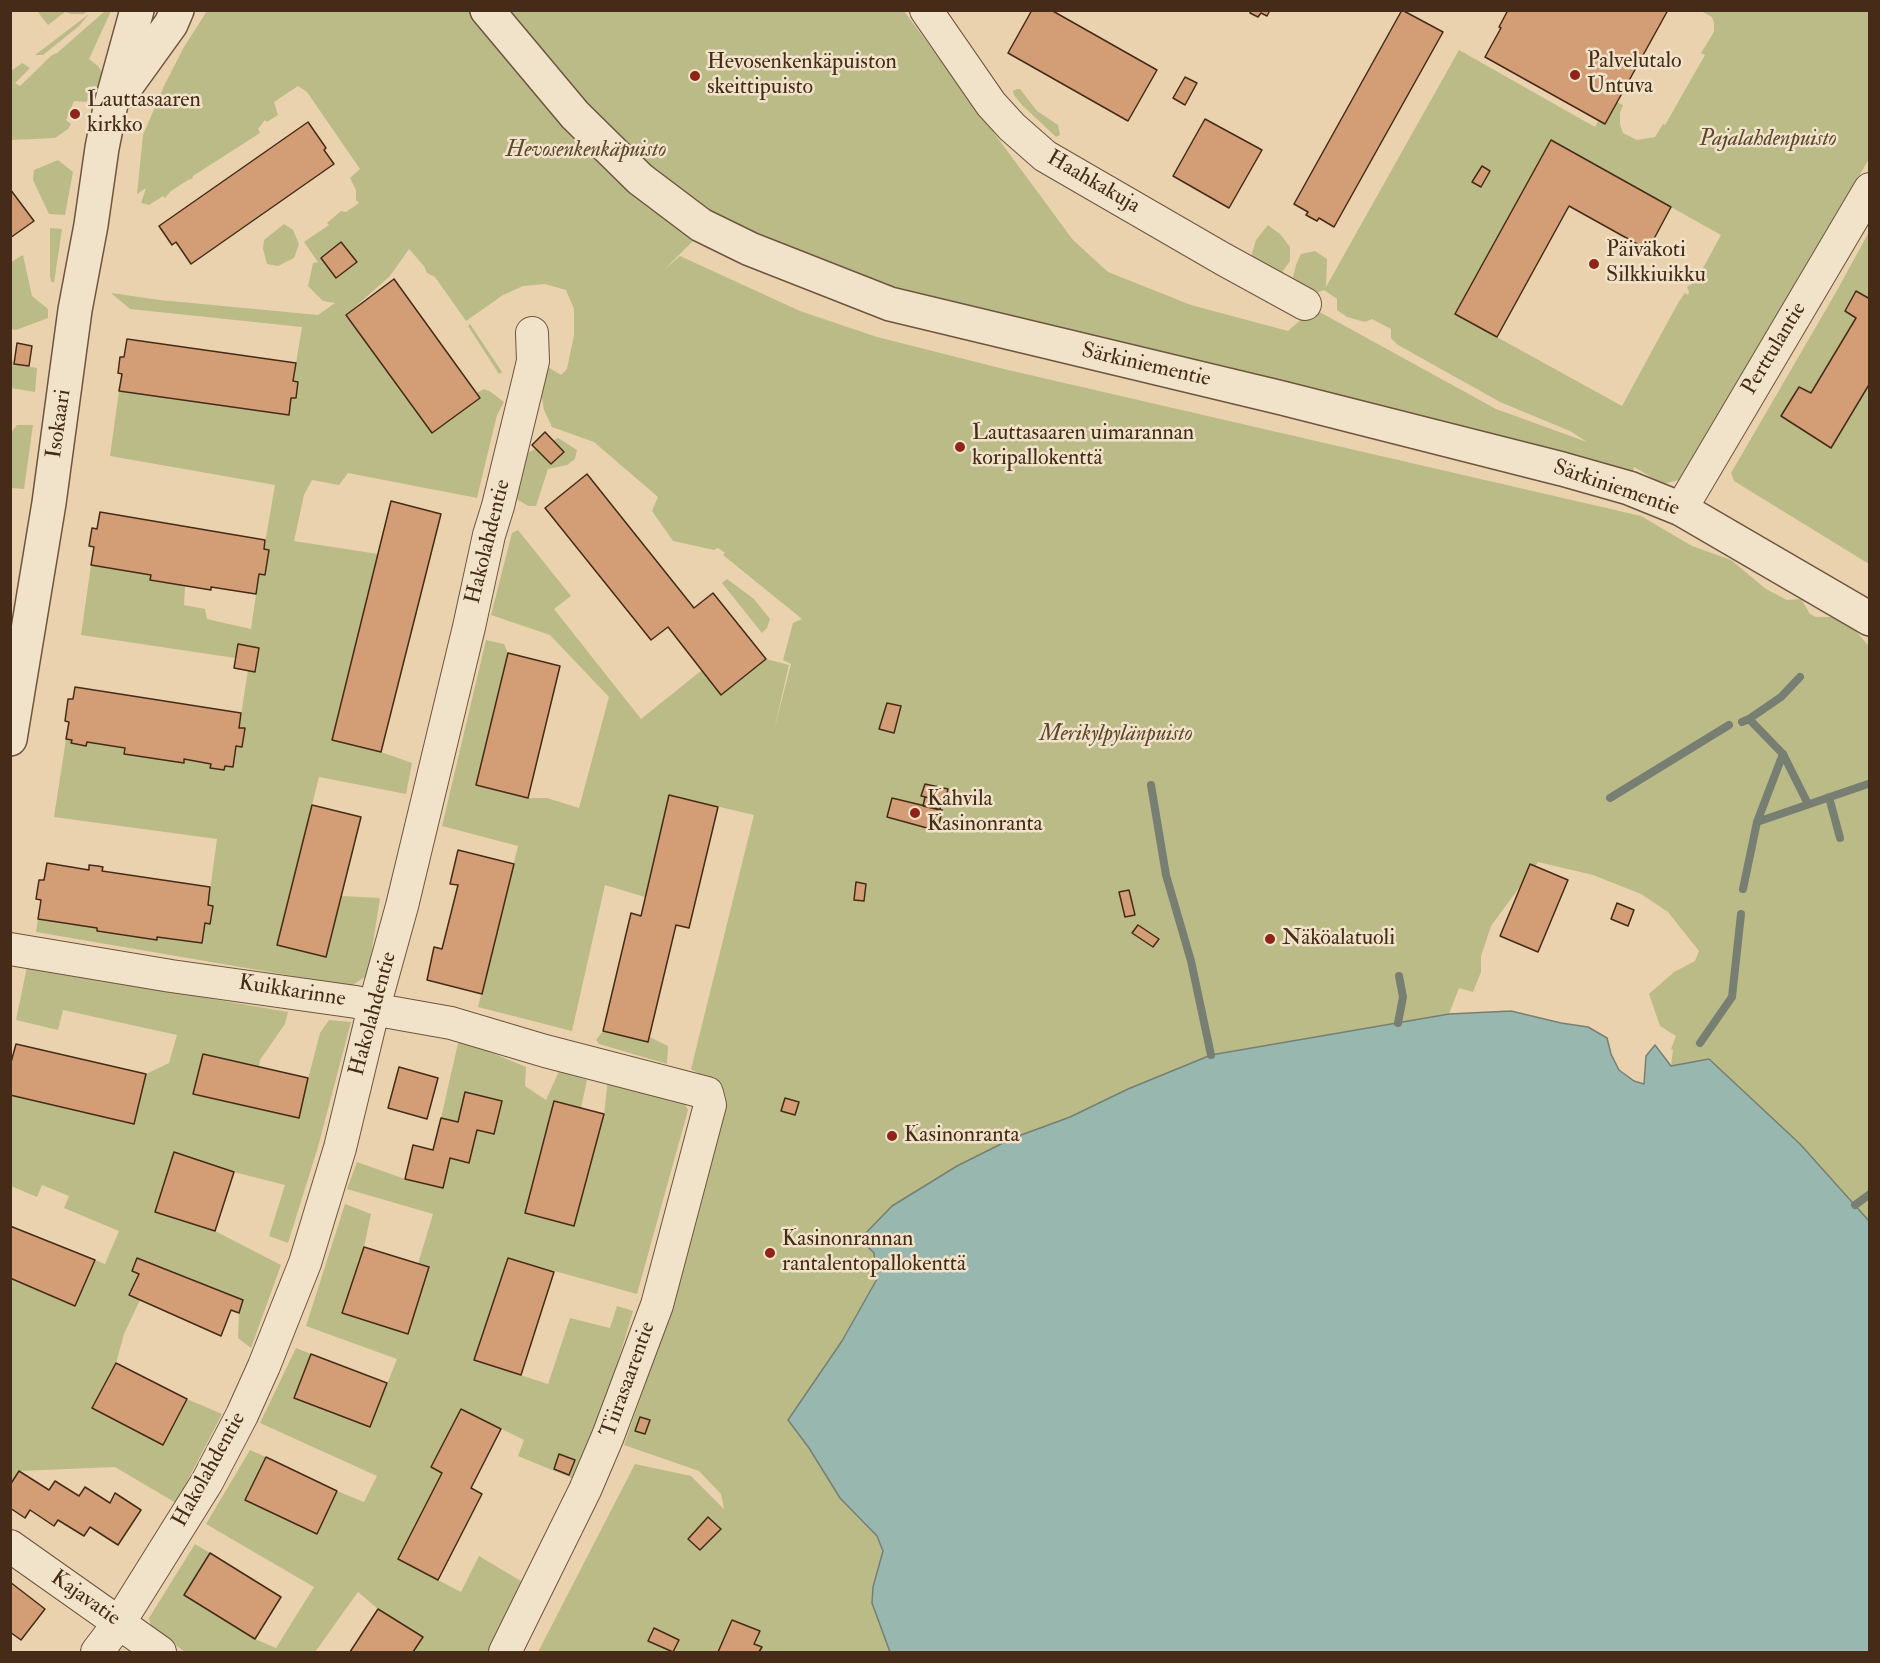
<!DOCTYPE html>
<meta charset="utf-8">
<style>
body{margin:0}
#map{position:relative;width:1880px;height:1663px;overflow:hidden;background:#ead2ae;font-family:"IM FELL Double Pica",serif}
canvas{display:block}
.frame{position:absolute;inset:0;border:12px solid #452b18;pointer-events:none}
</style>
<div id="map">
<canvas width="1880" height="1663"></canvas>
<div class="frame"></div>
</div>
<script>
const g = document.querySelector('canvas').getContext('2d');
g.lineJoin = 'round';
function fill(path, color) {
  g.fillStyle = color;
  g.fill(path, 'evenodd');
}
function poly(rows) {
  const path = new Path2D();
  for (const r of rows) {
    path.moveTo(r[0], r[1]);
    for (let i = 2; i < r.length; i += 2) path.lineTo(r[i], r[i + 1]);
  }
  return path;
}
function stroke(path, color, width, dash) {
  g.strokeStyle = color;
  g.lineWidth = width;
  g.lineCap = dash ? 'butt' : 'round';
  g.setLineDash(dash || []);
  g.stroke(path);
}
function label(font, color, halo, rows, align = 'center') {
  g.font = font + ' "IM FELL Double Pica",serif';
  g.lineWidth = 5;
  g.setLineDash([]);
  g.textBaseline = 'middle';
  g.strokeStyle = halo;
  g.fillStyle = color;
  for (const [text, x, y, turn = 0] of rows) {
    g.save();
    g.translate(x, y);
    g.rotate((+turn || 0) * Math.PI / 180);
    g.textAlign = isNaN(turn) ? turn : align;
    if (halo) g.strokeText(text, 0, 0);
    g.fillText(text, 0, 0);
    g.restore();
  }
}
fill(poly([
 [37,11,89,11,83,14,71,14,65,12,48,25],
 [105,11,111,11,89,59,98,66,105,77,99,87,86,102,74,101,66,120,71,124,68,129,55,138,11,140,11,71,22,63,30,68,15,83,20,86,52,55,57,53],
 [207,11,904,11,1073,240,1108,272,1191,305,1288,331,1303,318,1305,304,1496,409,1587,442,1570,431,1500,402,1398,345,1391,338,1391,329,1372,319,1365,322,1347,317,1337,310,1337,299,1324,290,1310,295,1291,285,1296,265,1301,254,1315,251,1327,259,1326,287,1459,50,1595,127,1599,120,1617,102,1623,105,1620,113,1620,124,1623,133,1637,140,1655,137,1663,124,1665,125,1705,55,1701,53,1714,32,1714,23,1712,17,1701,11,1869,11,1869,159,1695,457,1693,456,1679,480,1663,484,1634,467,1629,485,1048,339,706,228,664,270,680,256,800,311,877,337,1004,369,1641,516,1692,546,1731,560,1766,589,1787,600,1801,599,1810,614,1816,617,1833,617,1853,628,1870,647,1869,1223,1671,1066,1673,1050,1671,1049,1676,1036,1660,1026,1649,994,1674,972,1695,961,1699,951,1668,912,1641,894,1593,875,1538,862,1491,926,1481,956,1481,972,1473,992,1459,988,1449,1014,1211,1055,1128,1089,1070,1117,861,1239,874,1253,877,1279,842,1341,788,1420,809,1448,840,1498,877,1536,883,1551,873,1587,890,1652,538,1652,635,1464,691,1476,724,1509,721,1494,699,1471,624,1445,644,1388,684,1242,708,1079,691,1069,754,815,669,795,645,897,605,885,572,1031,478,1007,518,846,442,826,486,640,504,644,508,653,476,785,528,798,547,798,579,808,609,697,550,635,491,615,512,533,518,530,571,596,554,609,641,719,702,670,734,685,766,659,789,665,774,730,791,664,783,660,793,623,802,619,723,555,725,553,718,548,714,550,673,541,652,511,658,497,594,442,552,427,544,410,538,374,548,367,561,375,567,369,574,335,574,309,566,290,545,284,523,286,503,295,466,321,435,277,427,273,424,266,409,249,390,276,346,315,432,433,471,396,484,389,491,392,504,402,497,415,477,498,348,473,339,485,312,480,304,495,294,541,378,554,332,740,381,752,412,763,406,794,319,777,277,945,341,896,380,898,368,975,351,986,36,932,38,919,97,928,97,932,156,940,157,937,205,923,210,924,212,906,208,905,217,839,54,817,66,739,72,740,71,743,87,742,211,764,211,768,224,770,225,766,233,766,236,746,242,747,245,729,239,728,248,670,256,671,259,648,238,644,235,658,81,635,91,565,151,575,151,580,185,586,184,605,205,609,207,619,251,629,259,574,265,575,269,550,264,549,275,485,110,456,119,391,288,415,291,398,296,398,298,382,293,381,302,327,130,309,111,293,160,300,318,315,335,303,323,301,308,286,313,263,318,262,304,242,329,225,327,223,341,211,346,212,359,203,356,200,356,190,350,178,360,169,307,92,298,86,274,102,278,115,267,122,265,120,258,129,260,133,193,176,192,179,188,180,171,191,165,198,163,196,149,205,141,203,146,188,137,194,143,135,164,86,184,47],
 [1551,141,1631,188,1637,188,1721,235,1696,281,1687,287,1689,292,1688,295,1685,293,1678,303,1622,406,1455,314],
 [89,14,79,26,43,55,35,55],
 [1017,89,1020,89,1037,111,1058,125,1060,135,1056,137,1021,104,1014,95,1013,91],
 [58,160,73,172,65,215,49,214,33,180,34,170],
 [284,224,293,230,299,244,294,258,278,266,267,264,263,249,264,240],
 [1268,225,1281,235,1290,247,1290,261,1280,275,1250,260,1256,240],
 [50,228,62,229,54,283,51,281,50,276],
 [1869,232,1869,564,1734,481,1731,473,1835,294],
 [23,255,32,296,48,309,48,318,16,330,11,329,11,262],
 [470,324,502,372,499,374,468,326],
 [11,358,14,364,37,368,35,392,11,388],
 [17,425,33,425,24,489,11,488,11,433],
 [558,438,577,450,575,459,567,465,548,469,536,506,528,506,510,495,519,450,529,452],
 [727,579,754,599,770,619,767,628,762,633,722,583],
 [27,967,288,1012,285,1024,260,1060,259,1067,203,1054,194,1094,298,1118,320,1033,329,1020,351,1022,318,1147,288,1243,269,1236,285,1185,234,1172,174,1153,155,1212,215,1231,281,1265,251,1348,238,1338,239,1313,243,1300,138,1259,132,1271,139,1274,129,1295,140,1300,124,1334,116,1363,92,1408,163,1445,187,1399,222,1414,176,1503,115,1467,19,1471,11,1485,11,1278,75,1305,95,1260,105,1264,119,1231,64,1208,69,1196,42,1185,37,1197,11,1186,11,1095,134,1124,146,1074,169,1063,177,1035,63,1010,58,1030,16,1020],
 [603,1031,648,1042,650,1037,668,1046,667,1064,599,1044,596,1040],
 [459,1039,526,1067,525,1086,546,1100,559,1071,587,1080,581,1108,554,1101,525,1213,574,1225,604,1114,608,1079,681,1098,688,1110,637,1294,508,1258,474,1360,548,1384,570,1318,610,1328,617,1306,633,1311,606,1402,574,1479,518,1456,524,1440,461,1409,431,1467,442,1473,398,1559,461,1592,479,1556,526,1584,488,1652,413,1652,423,1637,378,1609,358,1592,315,1652,185,1652,151,1627,149,1618,195,1544,210,1553,184,1595,255,1639,276,1648,314,1587,206,1524,250,1450,266,1457,246,1500,317,1533,337,1491,364,1502,377,1476,260,1423,296,1348,311,1354,294,1398,370,1427,397,1359,306,1326,345,1204,371,1214,364,1247,343,1313,408,1333,429,1268,418,1264,433,1214,347,1189,357,1162,405,1179,443,1188,450,1158,469,1162,477,1130,494,1134,502,1101,465,1092,458,1122,441,1118]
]), '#bb8');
const water = poly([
 [1511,1011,1561,1023,1588,1027,1607,1038,1611,1054,1619,1070,1634,1081,1644,1084,1646,1056,1655,1045,1671,1066,1709,1059,1800,1144,1869,1221,1869,1652,890,1652,872,1603,873,1587,883,1551,877,1536,840,1498,809,1448,788,1420,842,1341,877,1279,874,1253,860,1239,892,1206,957,1166,1013,1138,1070,1117,1128,1089,1211,1055,1449,1014,1511,1011]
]);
fill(water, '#98b7af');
stroke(water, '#777f73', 1.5);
stroke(poly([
 [1749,719,1783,754,1808,804],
 [1742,722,1749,719,1781,697,1800,677],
 [1151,785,1166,875,1191,961,1211,1055],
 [1829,797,1840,838],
 [1610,798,1729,725],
 [1757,822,1868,784],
 [1743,889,1757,822,1783,754],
 [1398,1023,1403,997,1399,976],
 [1700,1043,1732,997,1741,914],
 [1855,1205,1870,1194]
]), '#777f73', 8);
const building = poly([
 [1032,10,1051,10,1157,70,1128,121,1008,53,1032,10],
 [1251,10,1270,10,1267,16,1261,13,1258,17,1250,13,1251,10],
 [1402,10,1443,32,1334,227,1319,218,1317,221,1306,215,1308,212,1294,204,1402,10],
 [1508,10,1668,10,1605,124,1485,57,1501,28,1499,27,1508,10],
 [1185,77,1197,83,1185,105,1173,98,1185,77],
 [1205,119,1262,150,1229,208,1173,176,1205,119],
 [308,122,326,148,324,150,334,164,191,264,176,242,172,245,159,226,308,122],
 [1551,140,1671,207,1648,250,1569,206,1497,337,1455,314,1551,140],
 [1482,166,1490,171,1481,187,1472,182,1482,166],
 [10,189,34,221,10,238,10,189],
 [341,242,357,262,336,278,321,258,341,242],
 [394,279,480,398,432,433,346,315,394,279],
 [1856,291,1870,299,1870,383,1831,448,1781,416,1799,387,1811,393,1856,318,1845,311,1856,291],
 [127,339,296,363,293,381,298,382,296,398,291,398,289,415,119,391,122,374,118,373,120,357,124,357,127,339],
 [17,343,32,346,29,366,14,364,17,343],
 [545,432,564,452,551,464,532,445,545,432],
 [587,474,694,608,713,593,766,659,721,695,668,627,651,640,545,508,587,474],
 [391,501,441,514,381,752,332,740,391,501],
 [100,512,265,540,264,549,269,550,265,575,259,574,256,594,211,587,211,590,150,580,151,575,91,565,94,547,89,546,92,528,97,529,100,512],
 [238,644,259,648,255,672,234,668,238,644],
 [508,653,560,666,528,798,476,785,508,653],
 [75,687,241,713,239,728,245,728,242,747,236,746,233,767,225,766,224,770,210,768,211,764,184,759,184,763,124,754,125,748,87,742,86,746,71,743,72,740,66,739,69,722,65,721,68,699,73,699,75,687],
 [887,703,901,706,894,733,879,729,887,703],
 [925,784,948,789,945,801,921,796,925,784],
 [669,795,718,807,689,928,676,925,648,1042,603,1031,631,913,641,916,669,795],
 [925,797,941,800,940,810,923,806,925,797],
 [892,798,942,810,938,831,887,817,892,798],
 [312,805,361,817,326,957,277,945,312,805],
 [458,850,514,864,482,994,427,980,434,947,442,949,458,885,450,884,458,850],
 [47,863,89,870,89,865,98,866,103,867,102,871,210,887,208,905,213,906,210,924,205,923,202,943,157,937,157,940,97,931,97,928,38,919,41,900,36,899,39,880,44,880,47,863],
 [1530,864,1568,880,1538,952,1500,936,1530,864],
 [856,882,866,884,864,901,854,900,856,882],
 [1129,890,1135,915,1125,917,1119,892,1129,890],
 [1617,903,1634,910,1628,926,1611,919,1617,903],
 [1138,925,1159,939,1153,947,1132,933,1138,925],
 [16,1044,146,1074,134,1124,10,1095,10,1066,16,1044],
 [203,1054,308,1078,299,1118,193,1094,203,1054],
 [399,1067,438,1078,427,1119,388,1108,399,1067],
 [465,1092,502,1101,494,1134,477,1130,469,1163,450,1158,443,1188,405,1179,413,1145,433,1150,441,1118,458,1122,465,1092],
 [785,1098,799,1102,795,1115,781,1111,785,1098],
 [554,1101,604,1114,574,1226,525,1213,554,1101],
 [174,1152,234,1172,215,1231,155,1212,174,1152],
 [10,1226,95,1260,75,1306,10,1278,10,1226],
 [364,1247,429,1267,408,1334,342,1313,364,1247],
 [137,1258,243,1300,239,1313,231,1310,221,1336,129,1295,139,1274,132,1271,137,1258],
 [508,1258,554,1272,521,1375,474,1360,508,1258],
 [311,1354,387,1383,370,1427,294,1398,311,1354],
 [116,1363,187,1399,163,1445,92,1408,116,1363],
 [461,1409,501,1429,471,1488,482,1494,438,1580,398,1559,442,1473,431,1467,461,1409],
 [640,1417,650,1420,645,1434,635,1431,640,1417],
 [559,1454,575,1460,569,1475,554,1469,559,1454],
 [266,1457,337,1491,317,1534,245,1500,266,1457],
 [19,1471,49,1490,55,1481,79,1496,85,1487,110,1503,115,1493,141,1510,118,1545,90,1527,84,1536,58,1520,54,1526,30,1510,25,1518,10,1508,10,1485,19,1471],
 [708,1517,721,1529,700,1550,688,1539,708,1517],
 [210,1553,281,1597,255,1639,184,1595,210,1553],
 [10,1582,45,1609,21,1640,10,1632,10,1582],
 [378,1609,423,1637,413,1652,350,1652,378,1609],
 [732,1620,760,1631,754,1644,762,1647,759,1652,718,1652,732,1620],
 [654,1628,679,1640,673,1652,648,1641,654,1628]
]);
fill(building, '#d39e76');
stroke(building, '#452b18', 1.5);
const minor = poly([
 [926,10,991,104,1012,127,1045,156,1223,259,1305,304],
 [1681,509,1870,189],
 [10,949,171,976,356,1002,389,1012,451,1023,545,1051,707,1093,710,1105,657,1305,608,1436,585,1490,505,1652],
 [10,1546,160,1652],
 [97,1652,119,1623,207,1482,242,1415,264,1366,305,1263,340,1148,374,1007,402,906,469,627,489,535,498,506,529,378,533,361,532,333]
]);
const tertiary = poly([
 [487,10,575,115,640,179,701,225,750,249,890,304,1282,398,1562,469,1629,488,1681,509,1870,619],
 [122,92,171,24,177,10],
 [10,739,49,503,75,310,91,225,102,148,110,108,137,10]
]);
stroke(minor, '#6e553e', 34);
stroke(tertiary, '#6e553e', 36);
stroke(minor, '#f1e2ca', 32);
stroke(tertiary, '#f1e2ca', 33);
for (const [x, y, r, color] of [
 [1575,75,6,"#8f2418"],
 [695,76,6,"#8f2418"],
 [75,114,6,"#8f2418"],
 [1594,264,6,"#8f2418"],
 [960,447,6,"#8f2418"],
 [915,813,6,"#8f2418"],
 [1270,939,6,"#8f2418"],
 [892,1136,6,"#8f2418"],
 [770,1253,6,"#8f2418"]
]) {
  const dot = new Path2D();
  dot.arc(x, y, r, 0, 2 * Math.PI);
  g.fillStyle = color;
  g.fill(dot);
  stroke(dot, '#f1e2ca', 2);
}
label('22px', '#452b18', '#f1e2ca', [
 ["Palvelutalo",1587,62],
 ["Untuva",1587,87],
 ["Hevosenkenkäpuiston",707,63],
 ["skeittipuisto",707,88],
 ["Lauttasaaren",87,101],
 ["kirkko",87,126],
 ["Päiväkoti",1606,251],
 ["Silkkiuikku",1606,276],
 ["Lauttasaaren uimarannan",972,434],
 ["koripallokenttä",972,459],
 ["Kahvila",927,800],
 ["Kasinonranta",927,825],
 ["Näköalatuoli",1282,939],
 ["Kasinonranta",904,1136],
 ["Kasinonrannan",782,1240],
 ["rantalentopallokenttä",782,1265]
], 'left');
label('italic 22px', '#5d482e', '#f1e2ca', [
 ["Pajalahdenpuisto",1768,140],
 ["Hevosenkenkäpuisto",586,151],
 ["Merikylpylänpuisto",1116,735]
]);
label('22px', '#452b18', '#f1e2ca', [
 ["Haahkakuja",1093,183,30],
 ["Perttulantie",1775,349,-59],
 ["Särkiniementie",1146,366,13],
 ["Isokaari",60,424,-82],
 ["Särkiniementie",1616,489,19],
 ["Hakolahdentie",489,542,-76],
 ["Kuikkarinne",292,992,9],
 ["Hakolahdentie",374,1014,-75],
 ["Tiirasaarentie",629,1380,-70],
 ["Hakolahdentie",210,1470,-61],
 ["Kajavatie",85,1599,35]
]);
</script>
